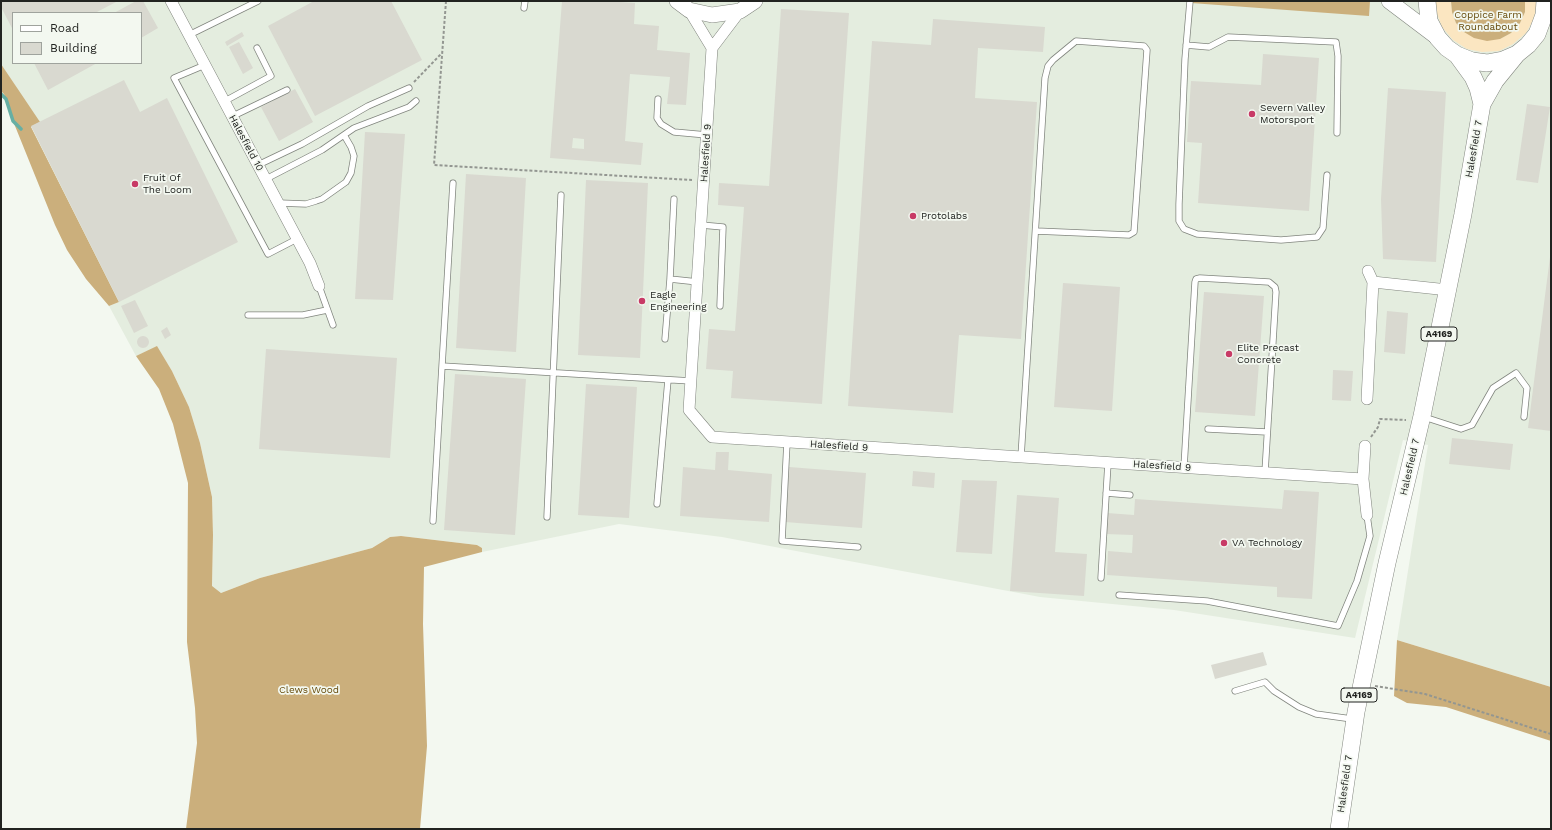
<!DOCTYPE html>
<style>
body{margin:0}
#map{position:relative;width:1552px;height:830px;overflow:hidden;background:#f3f8f0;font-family:"Work Sans",sans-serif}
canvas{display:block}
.frame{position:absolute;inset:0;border:2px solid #212320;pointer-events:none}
.legend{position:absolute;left:12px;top:12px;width:130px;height:52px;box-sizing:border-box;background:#f3f8f0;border:1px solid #9fa39d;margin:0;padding:5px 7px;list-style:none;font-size:12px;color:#212320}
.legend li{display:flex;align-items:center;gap:8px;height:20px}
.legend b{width:20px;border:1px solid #9fa39d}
</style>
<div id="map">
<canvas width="1552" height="830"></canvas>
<div class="frame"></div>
<ul class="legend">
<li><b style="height:5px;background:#fff"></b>Road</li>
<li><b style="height:11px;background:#d9d9d0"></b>Building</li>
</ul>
</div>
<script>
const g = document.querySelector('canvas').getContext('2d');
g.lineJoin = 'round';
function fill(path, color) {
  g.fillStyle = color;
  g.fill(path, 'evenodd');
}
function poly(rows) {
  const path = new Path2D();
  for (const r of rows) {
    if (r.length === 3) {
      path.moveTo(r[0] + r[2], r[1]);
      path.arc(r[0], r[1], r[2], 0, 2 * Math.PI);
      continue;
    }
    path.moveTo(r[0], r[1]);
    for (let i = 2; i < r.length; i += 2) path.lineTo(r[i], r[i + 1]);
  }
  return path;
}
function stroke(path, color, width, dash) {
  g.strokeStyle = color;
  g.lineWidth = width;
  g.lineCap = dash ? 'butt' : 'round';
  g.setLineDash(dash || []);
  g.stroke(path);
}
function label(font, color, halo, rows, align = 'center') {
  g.font = font + ' "Work Sans",sans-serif';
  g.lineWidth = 3.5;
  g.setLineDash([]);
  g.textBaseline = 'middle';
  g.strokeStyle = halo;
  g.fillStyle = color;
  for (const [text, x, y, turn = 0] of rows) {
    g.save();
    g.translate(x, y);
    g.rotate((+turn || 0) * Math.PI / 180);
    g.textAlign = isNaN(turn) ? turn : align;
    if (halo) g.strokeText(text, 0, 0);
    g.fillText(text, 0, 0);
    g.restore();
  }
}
fill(poly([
 [1,1,1551,1,1551,687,1397,640,1428,445,1403,440,1355,638,1174,610,1040,597,722,537,619,524,482,552,482,548,477,545,401,536,390,537,372,548,260,578,221,593,212,587,213,535,212,497,200,443,189,407,172,371,157,347,136,356,109,306,119,302,31,126,15,85,1,64],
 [13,13,141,13,141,63,13,63]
]), '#e4eddf');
fill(poly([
 [1436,1,1451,1,1452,12,1456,23,1464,32,1500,39,1511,33,1520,23,1525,12,1525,1,1536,1,1537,3,1534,19,1526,33,1513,44,1499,51,1482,52,1467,49,1453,40,1442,27,1436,11]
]), '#fbe6c1');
fill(poly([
 [1191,1,1370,1,1369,16,1191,3],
 [1451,1,1525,1,1525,12,1520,23,1511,33,1500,39,1487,41,1474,38,1464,32,1456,23,1452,12],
 [1,64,40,122,31,127,119,302,109,306,86,279,67,250,55,225,13,121,4,94,1,91],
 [157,346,172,371,189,407,200,443,212,497,213,535,212,586,221,593,260,578,372,548,390,537,401,536,477,545,482,548,482,552,424,567,423,624,427,746,420,829,186,829,197,743,195,708,187,642,188,483,173,424,159,389,136,356],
 [1397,640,1551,687,1551,741,1446,707,1407,703,1394,696]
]), '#cbaf7c');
stroke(poly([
 [1,94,6,99,13,121,21,129]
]), '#66afa4', 3.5);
fill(poly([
 [1,1,118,1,95,13,13,13,13,30,1,7],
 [136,1,143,1,158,28,141,38,141,13,114,13],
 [314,1,391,1,422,60,315,116,268,26],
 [562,1,605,1,635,3,634,24,659,26,657,50,690,53,686,105,667,104,670,77,630,74,625,141,643,143,641,165,550,158],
 [573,138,584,139,584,149,572,148],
 [781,9,849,13,822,404,731,398,733,371,706,369,709,329,735,331,744,207,718,205,719,183,769,186],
 [933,19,1045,27,1043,52,978,48,975,98,1037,102,1021,339,959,335,953,413,848,406,872,41,931,45],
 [242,32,244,36,227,46,225,42],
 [239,42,253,68,243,74,229,47],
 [1263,54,1319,58,1309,211,1198,203,1202,143,1187,142,1191,81,1261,85],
 [34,63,97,63,48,90],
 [124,80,140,112,167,98,238,242,119,302,31,126],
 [1388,88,1446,92,1436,262,1383,259,1381,199],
 [295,89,313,122,279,141,261,107],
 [1527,104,1550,107,1538,183,1516,180],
 [365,132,405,134,393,300,355,299],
 [466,174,526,178,516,352,456,348],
 [586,180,648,183,640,358,578,355],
 [1550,257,1551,257,1551,431,1528,428],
 [1063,283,1120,287,1112,411,1054,407],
 [1204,292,1264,296,1255,416,1195,412],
 [135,300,148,326,134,333,121,306],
 [1387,311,1408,313,1405,354,1384,352],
 [167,327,171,335,165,339,161,331],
 [143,342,6],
 [266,349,397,358,390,458,259,449],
 [1333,370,1353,371,1351,401,1332,400],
 [455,374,526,379,515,535,444,530],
 [586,384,637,387,629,518,578,515],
 [1452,438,1513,444,1510,470,1449,464],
 [716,452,729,452,728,470,772,474,769,522,680,516,683,467,715,470],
 [789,467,866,473,862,528,785,522],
 [913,471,935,473,934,488,912,486],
 [962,480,997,481,992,554,956,552],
 [1284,490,1319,492,1312,599,1277,597,1277,587,1107,575,1108,551,1132,553,1133,535,1105,534,1107,513,1134,515,1135,499,1282,509],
 [1017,495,1059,498,1055,552,1087,554,1084,596,1010,591],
 [1263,652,1267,665,1215,679,1211,665]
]), '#d9d9d0');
const lane = poly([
 [1190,1,1185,59,1179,204,1179,221,1184,229,1197,234,1281,240,1317,237,1323,228,1327,175],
 [524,8,525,1],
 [189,35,258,1],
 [1186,45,1209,47,1228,37,1336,42,1338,56,1337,133],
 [205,65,174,78,268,254,297,239],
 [658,99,657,118,661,124,674,132,707,135],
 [225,101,271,76,257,48],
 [233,116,287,90],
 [258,165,302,144,368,106,409,88],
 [266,179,322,150,354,128,409,107,416,101],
 [674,199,670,279,698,282],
 [279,203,306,204,316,201,322,199,346,182,351,173,354,156,351,147,344,135],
 [701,225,723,227,720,306],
 [319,286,333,325],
 [248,315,303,315,327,310],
 [665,339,670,279],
 [442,366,453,183],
 [1424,417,1461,429,1472,425,1493,388,1516,373,1527,388,1524,417],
 [1208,429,1267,432],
 [787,442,782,541,858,547],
 [1021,457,1045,78,1048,66,1053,60,1076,41,1144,46,1147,50,1134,232,1129,235,1036,231],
 [1184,467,1195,282,1196,279,1200,278,1269,282,1275,287,1276,292,1265,472],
 [1106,493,1130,495],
 [657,504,668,380],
 [547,517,561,195],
 [433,521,442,366,691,381],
 [1101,578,1108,463],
 [1119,595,1207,601,1338,626,1357,581,1370,536,1367,515],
 [1235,691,1265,682,1274,691,1299,707,1316,714,1352,719]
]);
const street = poly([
 [171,1,310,263,319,286],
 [689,10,712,48],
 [740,11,712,48,689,410,712,437,1363,479],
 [1373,282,1448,290],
 [1367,399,1373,282,1368,271],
 [1365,446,1363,479,1367,515]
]);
const secondary = poly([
 [677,1,689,10,712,15,740,11,755,1],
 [1389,1,1438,38]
]);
const primary = poly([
 [1427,1,1429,21,1438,38,1447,48,1457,55,1472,61,1487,63,1503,60,1517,54,1528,45,1537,34,1544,15,1545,1],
 [1457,55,1473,77,1478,88,1482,104],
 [1339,829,1356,712,1387,563,1422,416,1463,214,1482,104,1495,81,1517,54]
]);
stroke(lane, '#81857e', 7);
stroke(street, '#81857e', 12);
stroke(secondary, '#81857e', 16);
stroke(primary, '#81857e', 18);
stroke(poly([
 [446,1,434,165,692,180],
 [414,82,441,54],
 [1371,437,1378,427,1380,419,1406,420],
 [1375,686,1425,694,1551,734]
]), '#939691', 2, [3, 2]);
stroke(lane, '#fff', 5.5);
stroke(street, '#fff', 11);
stroke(secondary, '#fff', 15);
stroke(primary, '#fff', 17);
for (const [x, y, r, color] of [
 [1252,114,4,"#c83a66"],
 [135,184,4,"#c83a66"],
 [913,216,4,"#c83a66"],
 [642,301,4,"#c83a66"],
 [1229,354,4,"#c83a66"],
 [1224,543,4,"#c83a66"]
]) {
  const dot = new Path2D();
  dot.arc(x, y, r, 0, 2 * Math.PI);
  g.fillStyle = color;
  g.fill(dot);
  stroke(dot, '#f3f8f0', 1.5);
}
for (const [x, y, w] of [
 [1439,334,36],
 [1359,695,36]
]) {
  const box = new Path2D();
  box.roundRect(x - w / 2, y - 7, w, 14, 3);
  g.fillStyle = '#f3f8f0';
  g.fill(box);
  stroke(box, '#212320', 1);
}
label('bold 9px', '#212320', null, [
 ["A4169",1439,334],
 ["A4169",1359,695]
]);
label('10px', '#674b0b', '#f3f8f0', [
 ["Coppice Farm",1488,15],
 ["Roundabout",1488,27],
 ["Clews Wood",309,690]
]);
label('10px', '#212320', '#f3f8f0', [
 ["Severn Valley",1260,108],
 ["Motorsport",1260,120],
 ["Fruit Of",143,178],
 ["The Loom",143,190],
 ["Protolabs",921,216],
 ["Eagle",650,295],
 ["Engineering",650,307],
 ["Elite Precast",1237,348],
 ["Concrete",1237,360],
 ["VA Technology",1232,543]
], 'left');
label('10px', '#212320', '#f3f8f0', [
 ["Halesfield 10",246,143,62],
 ["Halesfield 7",1474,149,-80],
 ["Halesfield 9",706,153,-86],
 ["Halesfield 9",839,446,4],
 ["Halesfield 9",1162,466,4],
 ["Halesfield 7",1410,467,-77],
 ["Halesfield 7",1345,784,-82]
]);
</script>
